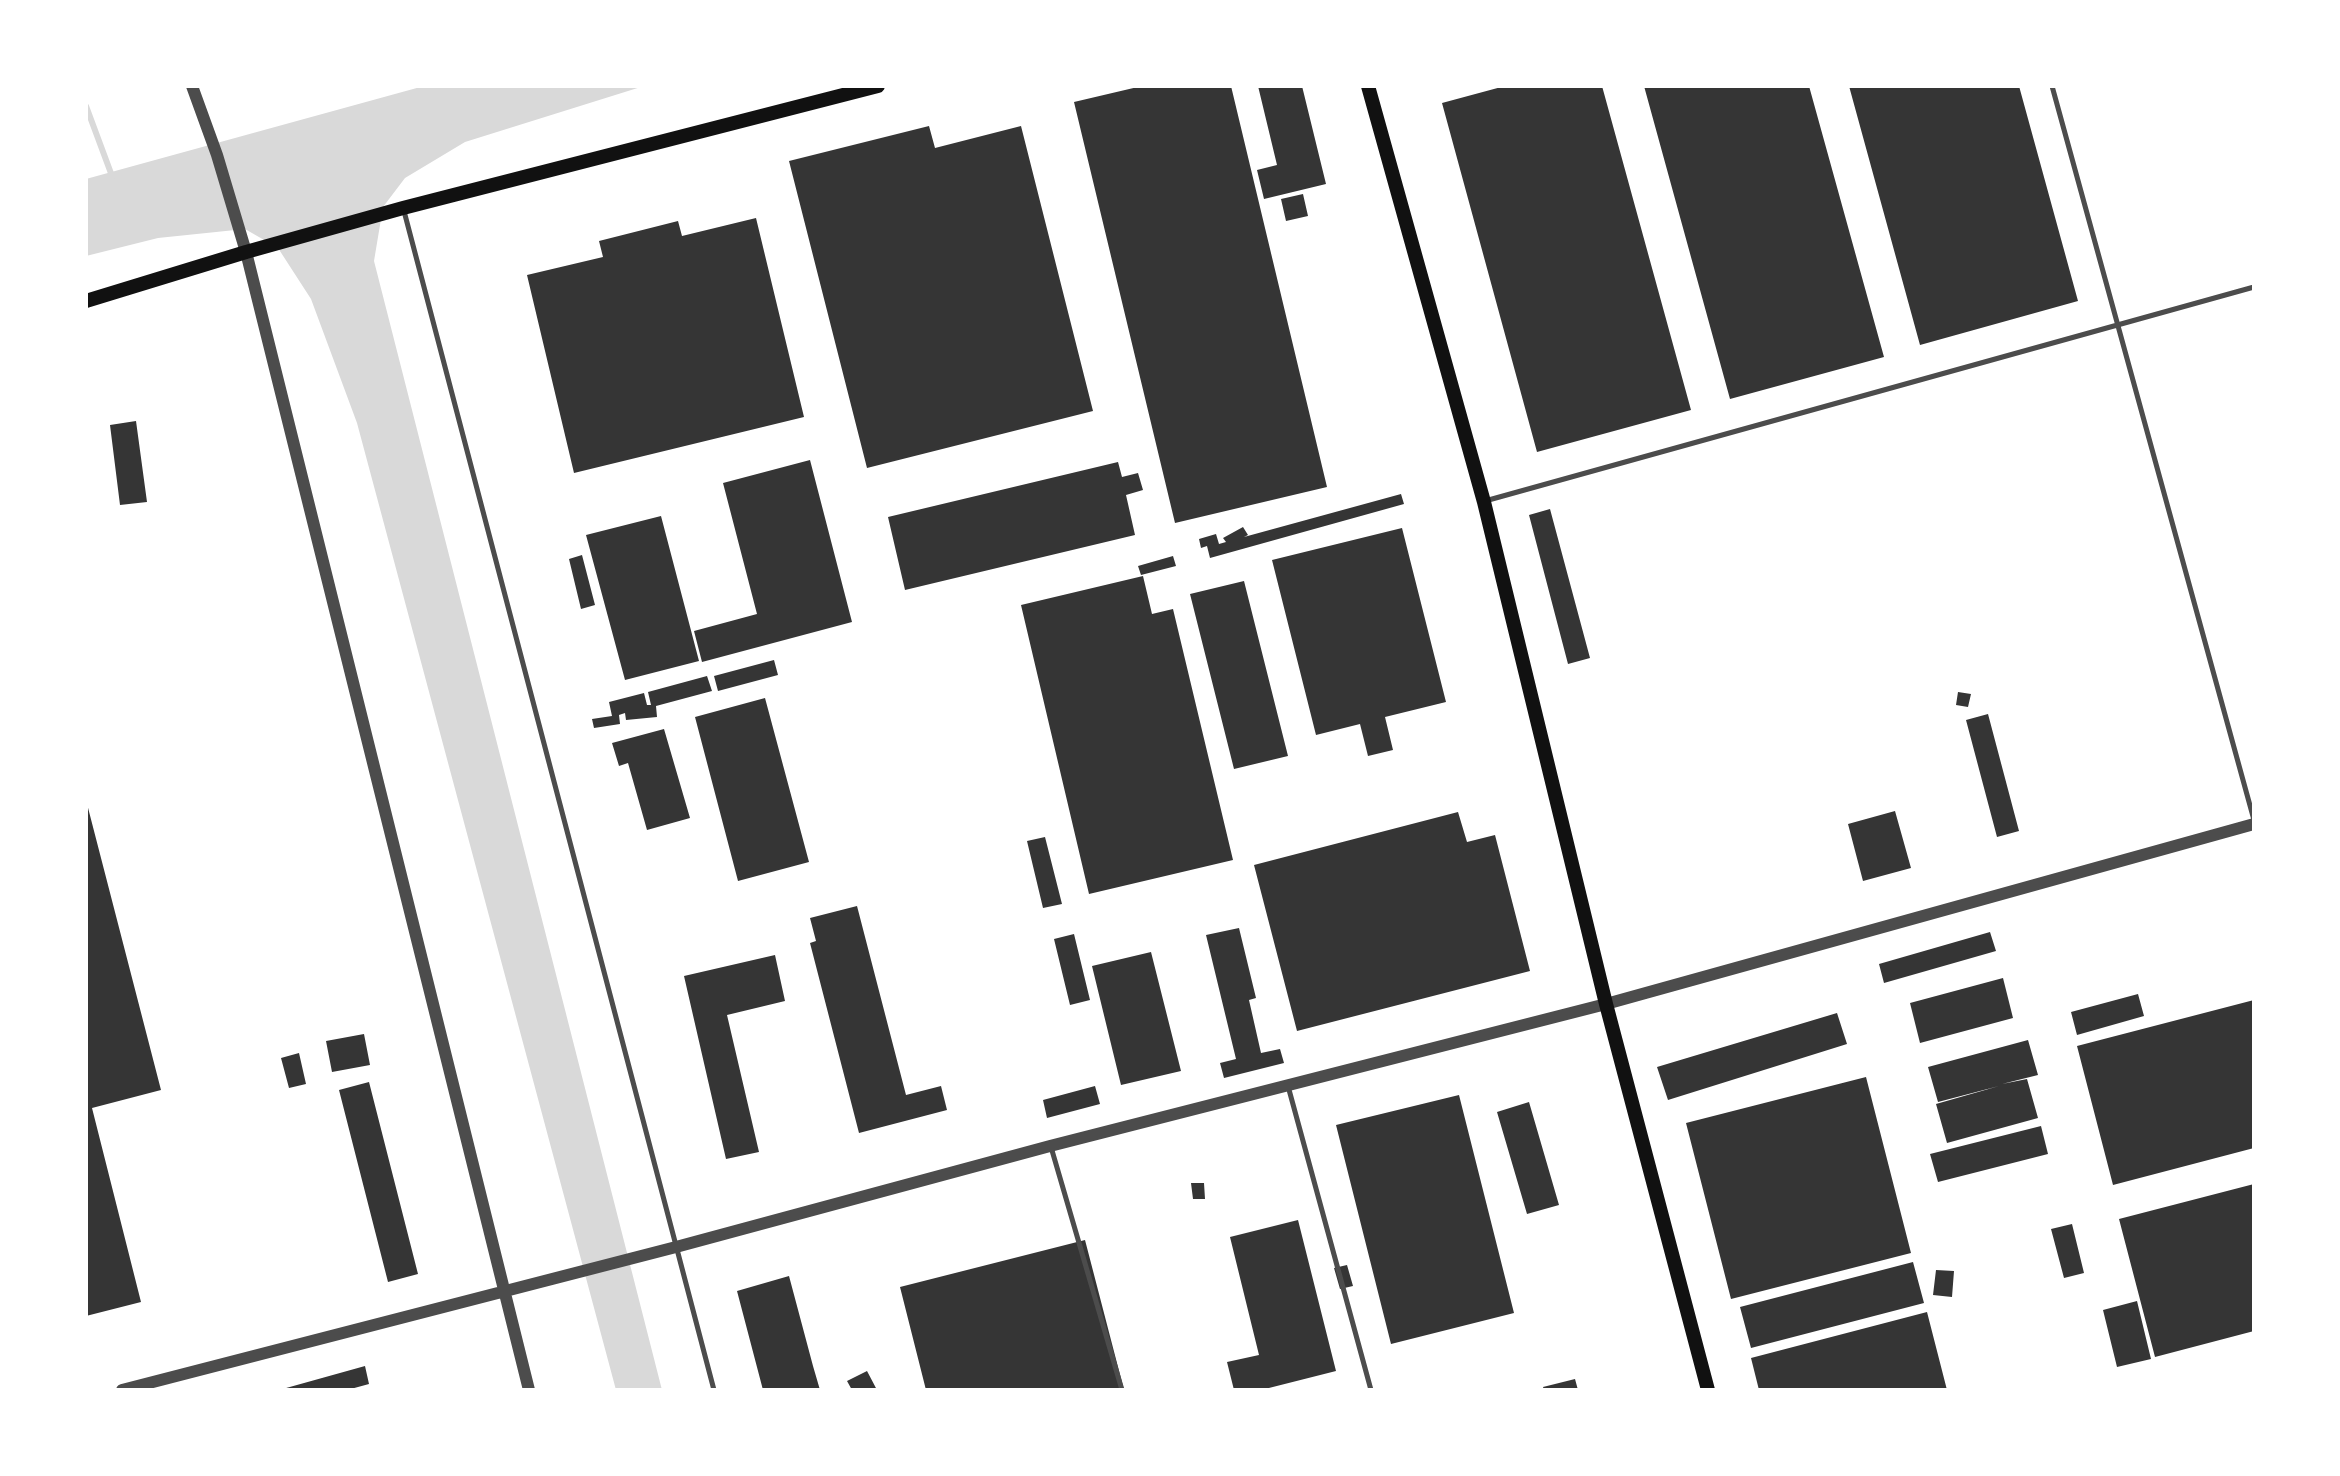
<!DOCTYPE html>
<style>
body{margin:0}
#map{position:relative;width:2340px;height:1476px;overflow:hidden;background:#fff;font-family:Roboto,sans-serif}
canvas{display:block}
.frame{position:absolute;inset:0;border:88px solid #fff;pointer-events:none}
</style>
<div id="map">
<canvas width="2340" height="1476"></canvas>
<div class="frame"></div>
</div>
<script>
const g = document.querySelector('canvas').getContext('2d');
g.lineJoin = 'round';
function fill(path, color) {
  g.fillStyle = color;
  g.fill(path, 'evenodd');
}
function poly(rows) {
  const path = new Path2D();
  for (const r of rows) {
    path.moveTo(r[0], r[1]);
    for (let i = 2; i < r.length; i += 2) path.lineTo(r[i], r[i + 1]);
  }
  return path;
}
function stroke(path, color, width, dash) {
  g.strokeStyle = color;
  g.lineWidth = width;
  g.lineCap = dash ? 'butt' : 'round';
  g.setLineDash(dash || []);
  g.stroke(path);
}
fill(poly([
 [424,86,644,86,465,142,405,178,383,207,374,261,662,1390,616,1390,357,423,311,299,278,248,245,229,158,238,86,256,86,179]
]), '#d9d9d9');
stroke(poly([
 [86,106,112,176]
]), '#d9d9d9', 6);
fill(poly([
 [1142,86,1231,86,1327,487,1175,523,1074,102],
 [1258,86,1302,86,1326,184,1264,199,1257,170,1277,165],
 [1505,86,1602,86,1691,410,1537,452,1442,103],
 [1644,86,1809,86,1884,357,1730,399],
 [1849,86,2019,86,2078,301,1920,345],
 [929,126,935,148,1021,126,1093,411,867,468,789,161],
 [1303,194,1308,216,1286,221,1281,199],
 [756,218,804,417,574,473,527,275,603,257,599,241,678,221,682,236],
 [136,421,147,502,120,505,110,425],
 [810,460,852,622,702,662,694,631,757,614,723,483],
 [1118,462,1122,477,1138,473,1143,490,1126,495,1135,535,905,590,888,517],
 [1401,494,1404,504,1210,558,1207,546,1201,548,1199,539,1216,534,1219,544,1226,542,1223,538,1243,527,1248,535,1244,537],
 [1550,509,1590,658,1568,664,1529,515],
 [661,516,699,661,625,680,586,535],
 [1402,528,1446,702,1385,717,1393,750,1368,756,1360,724,1316,735,1272,560],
 [582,555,595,605,581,609,569,559],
 [1173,556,1176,566,1141,575,1138,566],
 [1143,576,1152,614,1173,609,1233,860,1089,894,1021,605],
 [1244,581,1288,756,1234,769,1190,594],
 [774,660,778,675,718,691,714,676],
 [707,676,712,691,656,706,657,717,626,720,625,713,619,715,620,724,594,728,592,719,612,716,609,702,644,693,647,705,651,705,648,692],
 [1958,692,1971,694,1968,707,1956,705],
 [765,698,809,862,738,881,695,717],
 [1988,714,2019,831,1997,837,1966,720],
 [664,729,690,818,647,830,628,763,619,766,612,743],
 [86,800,161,1090,92,1108,141,1302,86,1316],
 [1895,811,1911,868,1863,881,1848,824],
 [1458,812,1467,842,1495,835,1530,971,1297,1031,1254,865],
 [1045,837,1062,904,1043,908,1027,841],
 [857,906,906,1095,941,1086,947,1110,859,1133,810,943,816,941,810,918],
 [1239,928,1256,998,1249,1000,1261,1053,1280,1049,1284,1063,1224,1078,1220,1063,1236,1059,1206,935],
 [1990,932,1996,951,1884,983,1879,964],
 [1074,934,1090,1000,1070,1005,1054,939],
 [1151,952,1181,1071,1121,1085,1092,966],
 [775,955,785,1001,727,1015,759,1152,726,1159,684,976],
 [2003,978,2013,1018,1920,1043,1910,1003],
 [2138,994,2144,1016,2077,1035,2071,1012],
 [2254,1000,2254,1148,2113,1185,2077,1046],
 [1837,1013,1847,1044,1668,1100,1657,1067],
 [364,1034,370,1065,332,1072,326,1041],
 [2028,1040,2038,1075,2002,1084,2027,1079,2038,1118,1947,1143,1936,1104,1999,1086,1938,1102,1928,1067],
 [299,1053,306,1084,289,1088,281,1058],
 [1866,1077,1911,1253,1731,1299,1686,1123],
 [369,1082,418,1274,388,1282,339,1090],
 [1095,1086,1100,1104,1047,1118,1043,1100],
 [1459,1095,1514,1313,1391,1344,1336,1125],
 [1529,1102,1559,1205,1527,1214,1497,1112],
 [2041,1126,2048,1154,1938,1182,1930,1154],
 [1191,1183,1204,1183,1205,1199,1193,1199],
 [2254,1184,2254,1331,2155,1357,2119,1219],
 [1298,1220,1336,1371,1261,1390,1234,1390,1227,1362,1259,1355,1230,1237],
 [2072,1224,2084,1273,2064,1278,2051,1229],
 [1085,1240,1124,1390,926,1390,900,1287],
 [1913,1262,1924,1303,1751,1348,1740,1307],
 [1347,1265,1353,1286,1340,1289,1334,1268],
 [1936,1270,1954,1271,1952,1297,1933,1295],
 [789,1276,813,1366,820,1390,763,1390,737,1291],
 [2137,1301,2151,1359,2117,1367,2103,1310],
 [1927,1312,1947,1390,1759,1390,1751,1358],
 [365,1366,369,1384,347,1390,279,1390],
 [867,1371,877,1390,852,1390,847,1381],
 [1575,1379,1578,1390,1544,1390,1543,1387]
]), '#353535');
stroke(poly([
 [2052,86,2254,820],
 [404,211,714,1390],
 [1485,501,2254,287],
 [1288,1086,1371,1390],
 [1051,1147,1122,1390]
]), '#4c4c4c', 5);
stroke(poly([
 [192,86,217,155,246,252,529,1390],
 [122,1390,676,1247,1050,1146,1606,1004,2254,824]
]), '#4c4c4c', 12);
stroke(poly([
 [1368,86,1484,502,1606,1004,1708,1390],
 [86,301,246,252,403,208,878,86]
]), '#111', 14);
</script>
